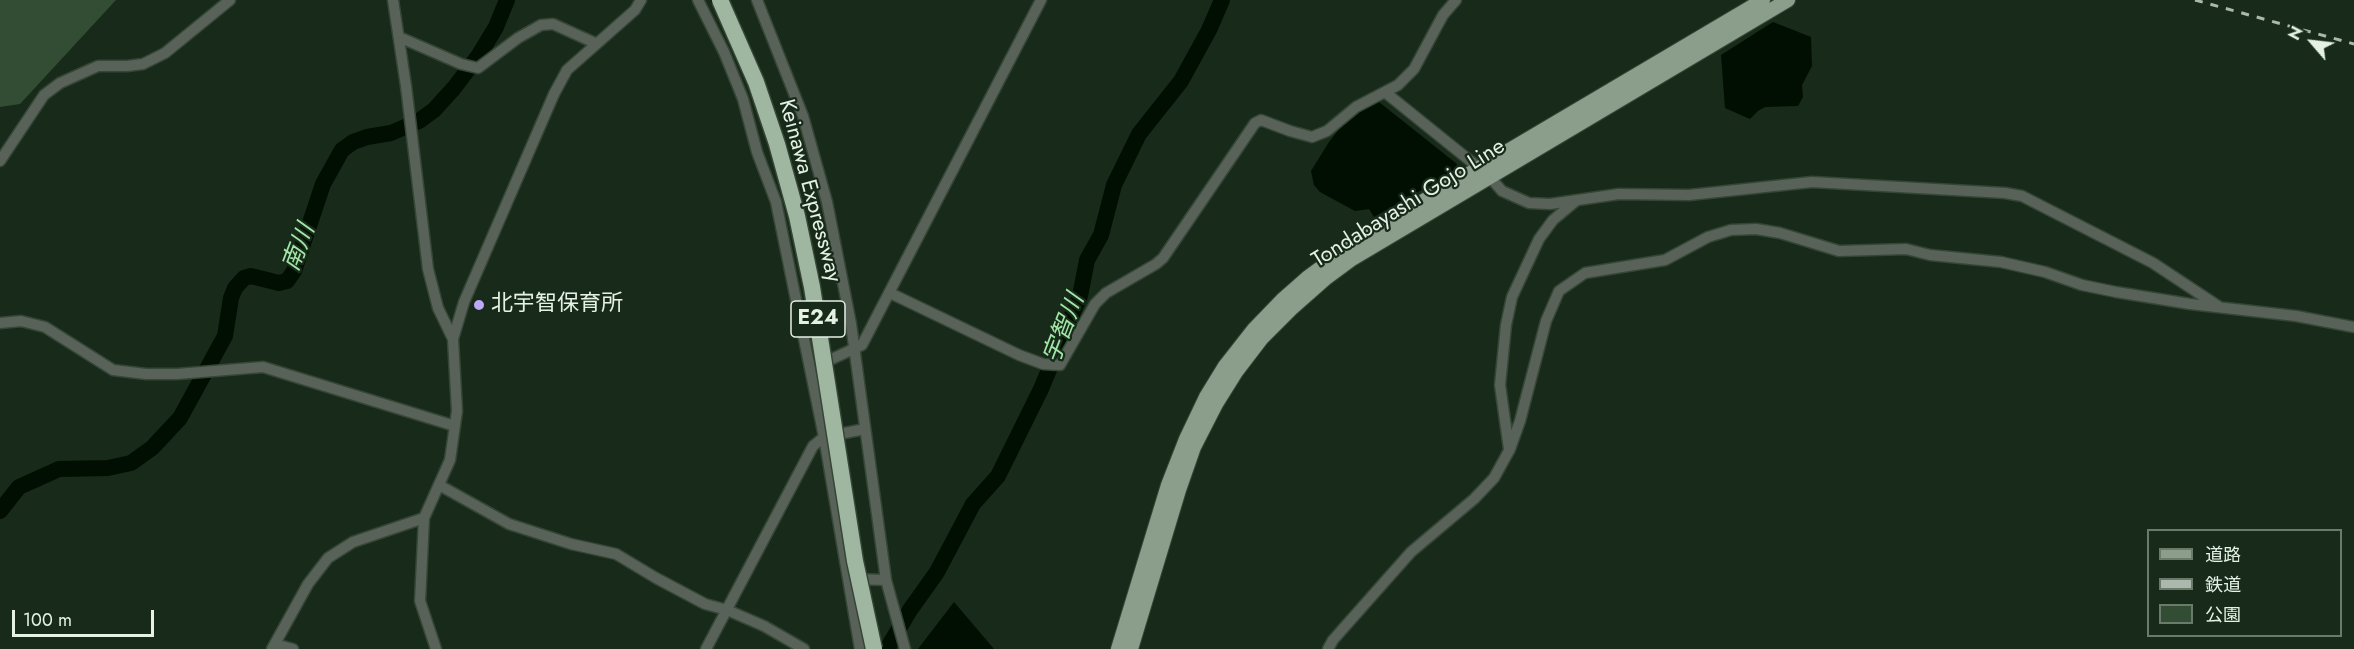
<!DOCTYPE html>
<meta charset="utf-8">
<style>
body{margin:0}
#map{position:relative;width:2354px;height:649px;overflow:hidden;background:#182a19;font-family:Jost,"Noto Sans JP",sans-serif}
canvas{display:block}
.legend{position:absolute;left:2147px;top:529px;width:195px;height:108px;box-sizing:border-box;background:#182a19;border:2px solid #6a7a6b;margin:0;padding:8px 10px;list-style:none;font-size:18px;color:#e5f1e5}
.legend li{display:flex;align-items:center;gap:12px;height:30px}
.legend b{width:30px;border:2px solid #6a7a6b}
.north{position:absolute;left:2282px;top:12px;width:60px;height:60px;-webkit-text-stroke:4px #182a19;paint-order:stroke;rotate:298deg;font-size:16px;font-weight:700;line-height:24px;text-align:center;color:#e5f1e5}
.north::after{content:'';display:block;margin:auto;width:21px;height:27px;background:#e5f1e5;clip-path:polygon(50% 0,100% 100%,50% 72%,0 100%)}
.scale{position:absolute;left:12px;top:610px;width:142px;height:27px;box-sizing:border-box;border:3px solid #e5f1e5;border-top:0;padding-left:8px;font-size:18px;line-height:21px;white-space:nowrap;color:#e5f1e5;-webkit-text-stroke:4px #182a19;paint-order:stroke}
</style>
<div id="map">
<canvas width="2354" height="649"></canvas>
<ul class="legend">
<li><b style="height:8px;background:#8b9e8c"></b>道路</li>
<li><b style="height:8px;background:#abb8ab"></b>鉄道</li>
<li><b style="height:16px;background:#324d34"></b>公園</li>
</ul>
<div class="north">N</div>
<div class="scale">100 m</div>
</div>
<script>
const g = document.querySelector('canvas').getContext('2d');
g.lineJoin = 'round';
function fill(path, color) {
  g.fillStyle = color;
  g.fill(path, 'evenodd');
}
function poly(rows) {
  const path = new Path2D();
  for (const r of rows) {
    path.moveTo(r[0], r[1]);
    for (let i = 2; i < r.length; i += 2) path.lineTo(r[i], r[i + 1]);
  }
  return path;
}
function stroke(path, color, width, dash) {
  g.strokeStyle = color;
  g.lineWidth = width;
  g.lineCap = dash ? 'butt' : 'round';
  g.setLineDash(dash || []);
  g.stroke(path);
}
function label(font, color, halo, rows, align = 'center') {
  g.font = font + ' Jost,"Noto Sans JP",sans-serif';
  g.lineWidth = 4.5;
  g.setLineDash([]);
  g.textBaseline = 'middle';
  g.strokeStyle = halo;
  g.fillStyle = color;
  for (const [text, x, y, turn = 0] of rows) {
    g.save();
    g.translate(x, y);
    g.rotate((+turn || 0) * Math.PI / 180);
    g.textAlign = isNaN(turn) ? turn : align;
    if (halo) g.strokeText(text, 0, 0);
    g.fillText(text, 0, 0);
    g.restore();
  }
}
fill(poly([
 [0,0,116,0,20,104,0,107]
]), '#324d34');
fill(poly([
 [1773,22,1811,37,1812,66,1802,85,1803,97,1798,106,1765,107,1758,111,1750,119,1725,108,1721,55],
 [1379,102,1457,164,1455,171,1374,217,1369,209,1355,211,1320,192,1314,185,1311,171,1329,142,1344,123,1361,109],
 [954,602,994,649,918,649]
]), '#000f01');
stroke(poly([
 [0,511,19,487,59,469,108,468,131,463,152,448,180,418,225,336,231,298,235,288,244,278,251,276,279,283,287,281,294,271,323,184,342,150,353,142,367,137,391,133,419,121,434,110,454,88,479,55,496,27,507,0],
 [887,649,910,610,937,572,973,504,998,476,1041,389,1080,296,1087,260,1101,235,1114,185,1139,134,1181,81,1209,30,1222,0]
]), '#000f01', 16);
const minor = poly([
 [393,0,406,86,428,269,438,308,453,339],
 [698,0,724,52,743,99,757,152,776,202,824,437,860,649],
 [757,0,803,116,827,202,851,324,886,580,905,649],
 [399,37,461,64,478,68,518,38,541,25,553,24,595,43],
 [1386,93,1489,176,1502,191,1529,203,1550,204,1619,194,1689,195,1812,182,2005,193,2022,196,2153,263,2218,306],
 [0,161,44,95,60,83,98,66,127,66,143,64,165,53,230,0],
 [890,293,1019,355,1043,364,1060,365,1095,304,1106,293,1156,264,1163,258,1255,123,1261,120,1290,131,1312,137,1327,131,1356,107,1398,85,1414,69,1443,15,1456,0],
 [0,323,21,321,45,327,113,370,146,374,177,374,263,367,455,426],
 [821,364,862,345,1041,0],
 [1509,449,1500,385,1506,325,1512,297,1539,239,1553,220,1577,200],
 [439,485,509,524,571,544,616,554,656,578,705,604,727,610,764,626,804,649],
 [853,579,886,580],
 [275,644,293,649],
 [272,649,308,584,328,558,353,542,424,518],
 [436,649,420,601,424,518,450,460,457,411,453,339,464,302,554,94,567,70,635,10,641,0],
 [706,649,813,446,824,437,865,429],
 [1328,649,1333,640,1411,552,1474,499,1494,478,1510,449,1520,421,1546,321,1559,291,1585,273,1665,260,1708,237,1731,230,1756,229,1780,233,1839,251,1906,249,1930,255,2001,262,2045,272,2082,285,2116,292,2190,304,2296,316,2354,327]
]);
const major = poly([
 [1118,649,1168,485,1186,439,1206,397,1225,366,1254,329,1282,300,1307,278,1364,236,1763,0],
 [1131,649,1179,490,1194,447,1216,404,1236,372,1262,338,1291,309,1325,279,1352,259,1788,0]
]);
stroke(minor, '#354636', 13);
stroke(major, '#354636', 16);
stroke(minor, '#586259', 10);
stroke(major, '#8b9e8c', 14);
stroke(poly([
 [2195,0,2354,44]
]), '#abb8ab', 3, [8, 8]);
const highwayBridge = poly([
 [720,0,756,82,777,144,797,216,812,287,855,561,874,649]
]);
stroke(highwayBridge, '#354636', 19, []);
stroke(highwayBridge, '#9fb6a0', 16);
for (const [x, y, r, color] of [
 [479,305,6,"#bda9f5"]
]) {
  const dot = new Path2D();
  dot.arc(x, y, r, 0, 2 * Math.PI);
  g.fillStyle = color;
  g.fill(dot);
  stroke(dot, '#182a19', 2);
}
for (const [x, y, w] of [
 [818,319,54]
]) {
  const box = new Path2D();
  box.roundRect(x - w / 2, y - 18, w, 36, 4.5);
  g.fillStyle = '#182a19';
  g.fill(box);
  stroke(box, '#e5f1e5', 1.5);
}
label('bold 21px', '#e5f1e5', null, [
 ["E24",818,319]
]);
label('22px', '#e5f1e5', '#182a19', [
 ["Keinawa Expressway",809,191,75],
 ["Tondabayashi Gojo Line",1409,204,-32]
]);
label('22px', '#e5f1e5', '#182a19', [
 ["北宇智保育所",491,305]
], 'left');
label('italic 24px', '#a2e7a7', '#182a19', [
 ["南川",300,248,-69],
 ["宇智川",1065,329,-69]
]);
</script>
